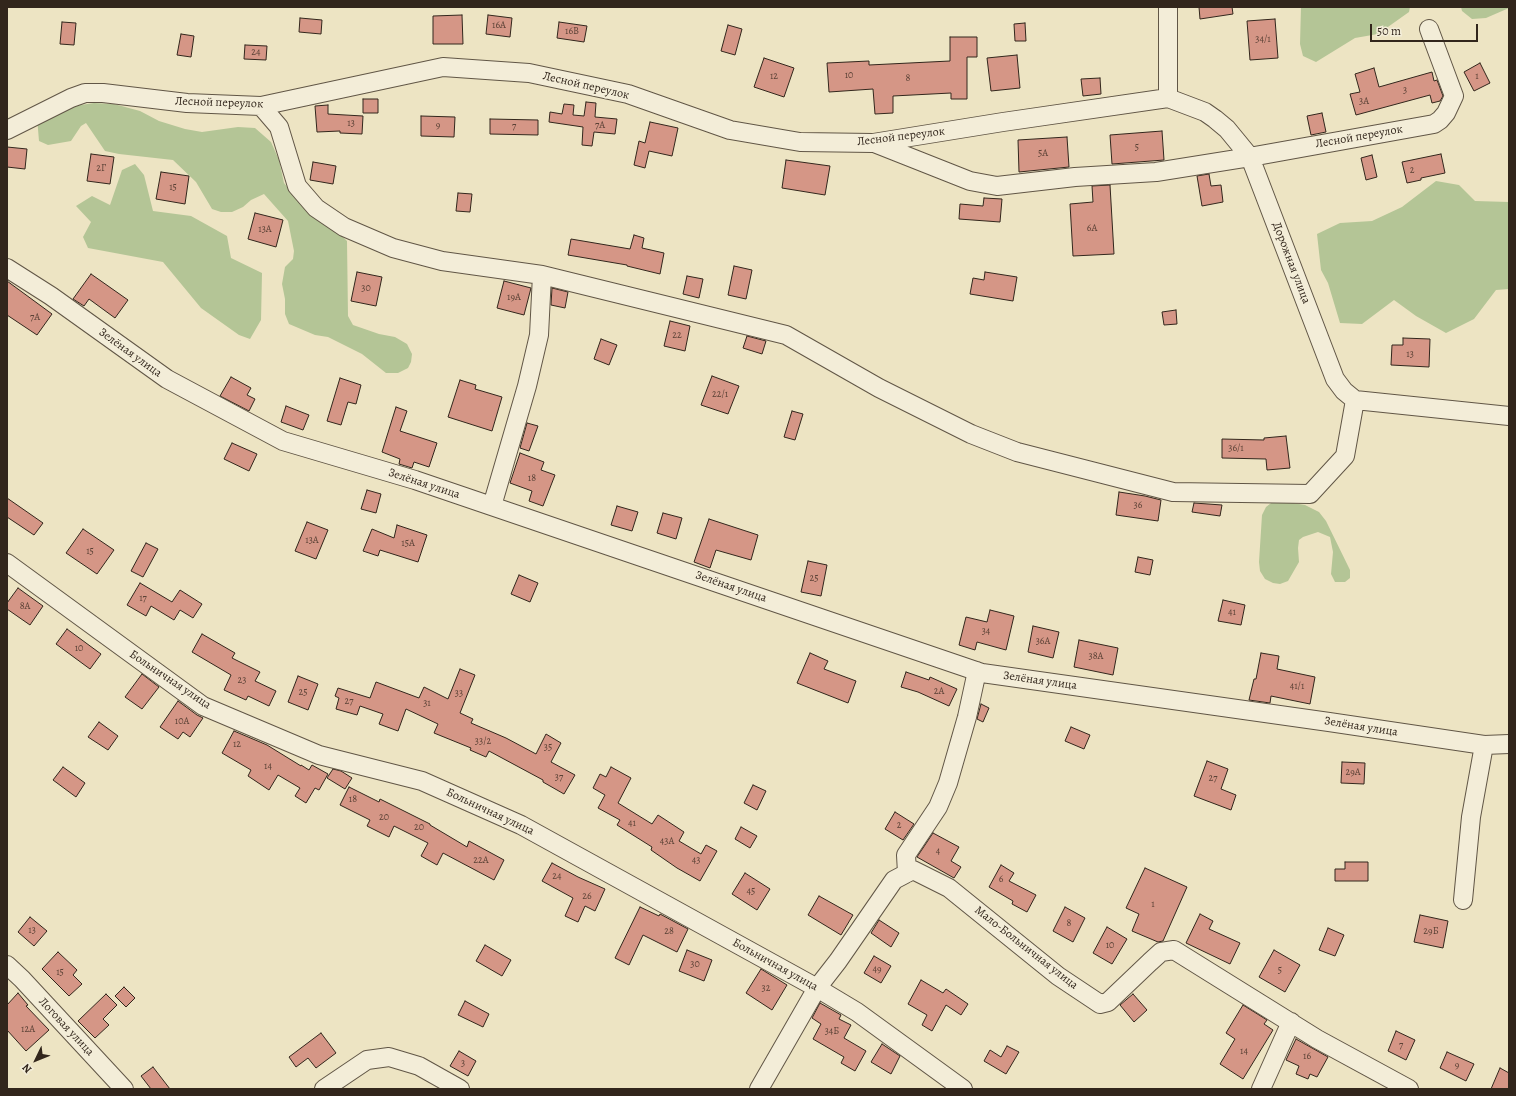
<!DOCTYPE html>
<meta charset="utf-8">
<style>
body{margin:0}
#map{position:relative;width:1516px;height:1096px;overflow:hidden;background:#ede4c3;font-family:Alegreya,serif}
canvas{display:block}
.frame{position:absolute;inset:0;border:8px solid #32261c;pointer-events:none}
.north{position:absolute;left:16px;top:1040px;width:40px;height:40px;-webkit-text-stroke:3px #f3edd8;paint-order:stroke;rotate:227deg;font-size:11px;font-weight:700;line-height:16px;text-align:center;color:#32261c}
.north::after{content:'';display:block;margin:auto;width:14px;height:18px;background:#32261c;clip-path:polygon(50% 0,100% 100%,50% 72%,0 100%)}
.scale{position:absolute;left:1370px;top:24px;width:108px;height:18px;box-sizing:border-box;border:2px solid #32261c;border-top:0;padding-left:5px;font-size:12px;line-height:14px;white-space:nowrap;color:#32261c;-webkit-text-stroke:3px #f3edd8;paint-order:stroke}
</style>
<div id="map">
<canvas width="1516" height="1096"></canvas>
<div class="frame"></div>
<div class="north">N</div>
<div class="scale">50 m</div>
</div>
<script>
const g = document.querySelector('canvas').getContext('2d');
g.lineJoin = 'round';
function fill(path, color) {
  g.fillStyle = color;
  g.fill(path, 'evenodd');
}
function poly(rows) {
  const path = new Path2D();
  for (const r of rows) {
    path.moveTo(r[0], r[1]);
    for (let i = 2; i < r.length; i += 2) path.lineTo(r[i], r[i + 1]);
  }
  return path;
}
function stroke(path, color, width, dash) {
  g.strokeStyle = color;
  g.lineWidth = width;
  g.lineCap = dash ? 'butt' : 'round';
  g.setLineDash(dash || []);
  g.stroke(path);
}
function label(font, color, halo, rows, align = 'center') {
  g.font = font + ' Alegreya,serif';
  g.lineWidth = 4;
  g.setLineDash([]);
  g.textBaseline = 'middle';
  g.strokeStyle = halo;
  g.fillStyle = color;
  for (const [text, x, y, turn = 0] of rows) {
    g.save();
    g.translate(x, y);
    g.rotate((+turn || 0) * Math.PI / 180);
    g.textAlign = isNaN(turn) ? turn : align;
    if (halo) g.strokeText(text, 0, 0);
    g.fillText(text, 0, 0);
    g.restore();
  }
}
fill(poly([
 [1301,7,1410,7,1409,12,1378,34,1355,38,1316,62,1303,56,1300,44],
 [1461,7,1509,7,1509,8,1486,18,1472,19,1462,11],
 [94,103,114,104,140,111,159,121,185,129,202,132,238,127,255,128,271,142,279,160,284,183,300,202,337,231,347,241,348,316,353,325,379,334,395,337,407,344,412,354,411,362,408,368,398,373,386,373,362,354,328,337,315,335,289,324,285,314,285,299,282,284,285,267,293,259,294,251,288,221,264,194,251,200,243,207,232,212,221,212,212,209,196,182,173,160,119,154,105,151,86,123,81,126,71,141,48,145,39,141,37,117,74,106],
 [135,164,144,175,153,211,191,216,227,236,231,258,262,273,261,320,250,339,239,335,201,308,163,262,88,248,83,237,91,222,76,206,92,196,110,205,122,170],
 [1436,181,1459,185,1475,201,1509,202,1509,289,1496,290,1474,319,1446,333,1416,316,1394,300,1362,324,1340,323,1328,283,1321,270,1317,234,1340,223,1372,221,1402,207],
 [1275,500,1305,505,1319,512,1326,521,1350,570,1350,578,1345,582,1335,582,1331,574,1333,552,1330,537,1318,532,1303,537,1299,540,1298,548,1299,562,1288,581,1280,584,1273,583,1265,579,1260,571,1259,562,1262,515,1266,507]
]), '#b4c596');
const building = poly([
 [1199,7,1232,7,1233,14,1200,19,1199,7],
 [462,15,463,44,433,44,433,16,462,15],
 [488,15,512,18,510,37,486,34,488,15],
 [300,18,322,20,321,34,299,32,300,18],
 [1275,19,1278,58,1250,60,1247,21,1275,19],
 [62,22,76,23,74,45,60,44,62,22],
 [559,22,587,26,584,42,557,38,559,22],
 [1025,23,1026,41,1015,41,1014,24,1025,23],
 [728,25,742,29,735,55,721,51,728,25],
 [181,34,194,36,191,57,177,55,181,34],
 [950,37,977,37,977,57,967,57,967,99,951,99,951,93,893,96,893,113,875,114,873,89,829,92,827,63,869,61,869,65,950,61,950,37],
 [245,45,267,46,266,60,244,59,245,45],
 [1017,55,1020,88,991,91,987,58,1017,55],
 [764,58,794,68,784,97,754,87,764,58],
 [1480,63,1490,83,1474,91,1464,72,1480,63],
 [1374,68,1379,87,1432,72,1434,81,1437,80,1443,96,1440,101,1432,103,1430,95,1356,115,1350,94,1360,92,1355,74,1374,68],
 [1100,78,1101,94,1083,96,1081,79,1100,78],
 [363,99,378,99,378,113,363,113,363,99],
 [586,102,596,103,595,117,617,119,615,134,594,132,592,146,582,145,583,127,549,122,550,112,562,114,564,104,574,105,573,115,584,116,586,102],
 [328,105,328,114,363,116,362,134,340,133,340,131,317,132,315,106,328,105],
 [1322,113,1326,132,1311,135,1307,116,1322,113],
 [421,116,455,117,454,137,421,136,421,116],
 [490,119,538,120,538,135,490,134,490,119],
 [650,122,678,128,672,156,649,151,645,168,634,165,639,141,645,143,650,122],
 [1162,131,1164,160,1112,164,1110,135,1162,131],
 [1067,137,1069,167,1019,172,1018,140,1067,137],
 [7,147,27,149,25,169,7,167,7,147],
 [91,154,114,157,110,184,87,181,91,154],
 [1441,154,1445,173,1421,178,1421,180,1407,183,1402,162,1441,154],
 [1372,155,1377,177,1366,180,1361,158,1372,155],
 [786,160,830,166,825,195,782,188,786,160],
 [313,162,336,166,333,184,310,180,313,162],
 [161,172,189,176,185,204,156,199,161,172],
 [1209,174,1211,186,1221,185,1223,202,1202,206,1197,176,1209,174],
 [1110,185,1114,254,1073,256,1070,204,1093,202,1092,186,1110,185],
 [458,193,472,194,470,212,456,211,458,193],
 [984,198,1002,199,1000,222,959,219,960,204,983,206,984,198],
 [255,213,283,220,276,247,248,239,255,213],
 [634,235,644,238,642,248,664,253,660,274,627,266,627,265,568,255,571,239,630,249,634,235],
 [734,266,752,270,746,299,728,295,734,266],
 [357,272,382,277,376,306,351,301,357,272],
 [985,272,1017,277,1013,301,970,294,973,278,984,280,985,272],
 [91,274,128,300,115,318,89,299,84,306,73,299,91,274],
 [687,276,703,279,699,298,683,294,687,276],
 [7,281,52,314,37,335,7,315,7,281],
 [504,281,531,288,524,315,497,308,504,281],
 [552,288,568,292,565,308,551,305,552,288],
 [1176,310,1177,324,1164,325,1162,312,1176,310],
 [670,321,690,326,685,351,664,346,670,321],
 [747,336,766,341,762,354,743,348,747,336],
 [1403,338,1430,339,1429,367,1391,365,1392,345,1403,345,1403,338],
 [601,339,617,345,609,365,594,359,601,339],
 [712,376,739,386,728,414,701,405,712,376],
 [231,377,251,388,247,395,255,399,249,411,220,396,231,377],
 [340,378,361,385,356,404,348,402,341,425,327,421,340,378],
 [460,380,476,385,475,389,502,397,492,431,448,417,460,380],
 [286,406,309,415,303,430,281,422,286,406],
 [396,407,407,411,400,431,437,443,429,467,414,462,412,468,399,464,400,459,382,452,396,407],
 [792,411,803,414,795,440,784,437,792,411],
 [527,423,538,426,529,451,520,448,527,423],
 [1286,436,1290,468,1267,470,1266,459,1222,458,1222,439,1264,440,1264,438,1286,436],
 [232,443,257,454,249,471,224,459,232,443],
 [520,453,544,462,541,470,555,475,543,506,529,501,532,491,510,483,520,453],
 [367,490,381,494,376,513,361,509,367,490],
 [1119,492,1145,496,1161,500,1158,521,1116,515,1119,492],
 [7,498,43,523,34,535,7,517,7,498],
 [1194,503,1222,505,1220,516,1192,512,1194,503],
 [617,506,638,512,632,531,611,525,617,506],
 [663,513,682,518,676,539,657,533,663,513],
 [709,519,758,535,751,560,716,550,710,568,694,562,709,519],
 [307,522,328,530,316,559,295,551,307,522],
 [397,525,427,535,418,562,380,550,378,556,363,551,372,529,394,538,397,525],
 [83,529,114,550,97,574,66,553,83,529],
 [146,543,158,549,143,577,131,571,146,543],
 [1138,557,1153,560,1150,575,1135,572,1138,557],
 [808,561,827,565,821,596,801,592,808,561],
 [519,575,538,583,530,602,511,594,519,575],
 [140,583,172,602,180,590,202,604,193,618,180,610,174,620,151,606,146,616,127,605,140,583],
 [18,588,43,606,30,625,7,609,7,603,18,588],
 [1223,600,1245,605,1241,625,1218,621,1223,600],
 [990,610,1014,616,1006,650,977,642,975,650,959,645,966,617,987,622,990,610],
 [1033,626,1059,632,1053,658,1028,652,1033,626],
 [67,629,101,654,90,669,56,644,67,629],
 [202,634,235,653,232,658,260,672,255,681,276,691,269,706,248,696,246,700,224,690,231,675,192,652,202,634],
 [1079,640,1118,648,1113,675,1074,667,1079,640],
 [810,653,828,661,824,669,856,681,848,703,797,683,810,653],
 [1261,653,1279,656,1277,669,1315,677,1310,704,1271,696,1270,703,1249,700,1254,679,1256,679,1261,653],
 [460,669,475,675,460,713,473,719,471,723,506,738,536,754,546,734,561,743,551,762,575,775,564,794,543,782,543,780,489,751,486,757,470,750,471,748,434,733,438,724,406,709,398,731,379,724,383,714,360,706,357,715,336,709,339,698,335,696,338,688,370,698,376,682,419,698,424,687,448,699,460,669],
 [906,672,929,680,930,677,957,689,949,706,918,692,901,687,906,672],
 [142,674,159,687,142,709,125,697,142,674],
 [298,676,318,684,308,710,288,702,298,676],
 [178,701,197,715,203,718,190,737,183,732,178,739,160,727,178,701],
 [981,704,989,708,983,722,977,719,981,704],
 [99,722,118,736,108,750,88,737,99,722],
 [1071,727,1090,735,1084,749,1065,741,1071,727],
 [234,731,267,745,301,766,301,765,309,770,312,765,328,774,319,790,315,788,306,803,295,796,300,788,278,775,269,790,248,776,251,770,222,753,234,731],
 [1207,761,1228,769,1221,789,1236,795,1231,810,1194,796,1207,761],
 [1342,762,1365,763,1364,784,1341,783,1342,762],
 [63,767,85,783,76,797,53,780,63,767],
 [611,767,631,778,618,803,652,824,658,815,684,832,679,841,701,854,706,845,717,851,700,881,677,868,651,850,652,847,617,825,620,820,598,808,605,795,593,788,600,774,606,777,611,767],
 [333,769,341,771,352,778,345,789,327,778,333,769],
 [753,785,766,791,757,810,744,803,753,785],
 [349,787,379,802,380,799,430,824,430,825,467,847,469,841,504,860,494,880,443,853,437,865,421,856,428,843,394,826,389,837,367,826,370,820,340,805,349,787],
 [895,812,914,824,903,840,885,829,895,812],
 [741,827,757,836,750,848,735,839,741,827],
 [933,833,959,847,951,861,961,867,954,878,917,857,933,833],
 [1345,862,1368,862,1368,881,1335,881,1335,869,1345,869,1345,862],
 [552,863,578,877,605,889,595,911,585,906,578,922,565,916,573,898,542,881,552,863],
 [1001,865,1014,873,1009,881,1036,895,1027,912,1012,904,1013,901,989,887,1001,865],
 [1145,868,1187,887,1163,941,1158,942,1132,931,1139,914,1126,908,1145,868],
 [745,873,770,889,757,910,732,894,745,873],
 [819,896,853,915,841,935,808,915,819,896],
 [640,907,659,916,660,914,688,929,677,952,643,935,629,965,615,958,640,907],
 [1065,907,1085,918,1073,942,1053,931,1065,907],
 [1200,914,1213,921,1209,929,1240,943,1230,964,1186,943,1200,914],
 [1420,915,1448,921,1443,948,1414,942,1420,915],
 [30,917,47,931,34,946,18,932,30,917],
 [879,920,899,933,891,947,871,933,879,920],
 [1107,927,1127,939,1112,964,1093,953,1107,927],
 [1328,928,1344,935,1335,956,1319,950,1328,928],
 [485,945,511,960,502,976,476,961,485,945],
 [687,950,712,960,704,981,679,971,687,950],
 [1274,950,1300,965,1285,992,1259,977,1274,950],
 [58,952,77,970,73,975,82,984,69,996,42,969,58,952],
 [874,956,891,966,881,983,864,973,874,956],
 [761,969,787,985,772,1010,746,993,761,969],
 [921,980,943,993,946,989,968,1004,961,1015,946,1005,932,1031,922,1025,927,1015,908,1004,921,980],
 [124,987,135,998,126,1007,115,996,124,987],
 [18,993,28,1005,26,1006,49,1030,26,1051,7,1030,7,1005,18,993],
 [106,994,117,1005,103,1019,109,1025,95,1038,78,1021,106,994],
 [1133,994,1147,1010,1134,1022,1120,1005,1133,994],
 [465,1001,489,1014,483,1027,458,1015,465,1001],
 [820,1003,841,1015,839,1019,851,1025,844,1038,866,1051,855,1071,841,1063,844,1057,813,1039,821,1024,812,1018,820,1003],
 [1243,1005,1267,1020,1264,1024,1273,1030,1243,1079,1220,1064,1235,1039,1226,1033,1243,1005],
 [1396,1031,1415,1040,1406,1060,1388,1051,1396,1031],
 [321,1033,336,1053,316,1068,308,1058,296,1067,289,1057,321,1033],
 [1296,1039,1328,1057,1317,1077,1310,1074,1308,1079,1296,1074,1299,1066,1286,1060,1296,1039],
 [882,1044,900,1056,891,1074,871,1062,882,1044],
 [1007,1046,1019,1052,1006,1074,984,1061,990,1050,1001,1057,1007,1046],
 [459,1051,476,1061,468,1076,450,1066,459,1051],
 [1447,1052,1474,1064,1466,1081,1440,1068,1447,1052],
 [153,1067,170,1089,151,1089,141,1076,153,1067],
 [1500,1068,1509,1073,1509,1089,1491,1089,1500,1068]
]);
fill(building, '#d59686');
stroke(building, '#32261c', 1);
const minor = poly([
 [1168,7,1168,98,1205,112,1215,119,1227,129,1250,157,1335,379,1344,391,1355,400,1509,416],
 [261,106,279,127,297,186,316,208,344,227,393,248,442,261,542,275,786,335,879,388,971,434,1017,452,1173,492,1310,494,1345,456,1355,400],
 [7,130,71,98,85,93,103,93,187,103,261,106,443,67,529,73,628,94,730,130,800,142,873,143,1003,122,1168,98],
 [874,143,970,181,997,186,1075,177,1156,172,1250,157,1434,124,1440,120,1446,113,1454,96,1429,29],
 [7,268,51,296,167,379,283,441,415,480,982,673,1329,722,1484,745,1509,744],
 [492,506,527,386,539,335,542,275],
 [7,563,203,706,319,755,422,781,521,825,817,988,857,1012,963,1089],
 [907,873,906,855,938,807,948,783,967,717,977,671],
 [1463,900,1471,817,1484,745],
 [7,965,22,979,124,1089],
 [324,1089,367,1060,389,1057,419,1066,460,1089],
 [759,1089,817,988,838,961,894,880,913,870,949,888,1058,976,1100,1004,1108,1002,1150,962,1161,952,1174,950,1317,1039,1409,1089],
 [1261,1089,1291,1022]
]);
stroke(minor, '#615646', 20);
stroke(minor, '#f3edd8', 18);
label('10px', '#5b4236', null, [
 ["16А",499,26],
 ["16В",572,32],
 ["34/1",1263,40],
 ["24",256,53],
 ["10",849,76],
 ["12",774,77],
 ["1",1477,77],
 ["8",908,79],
 ["3",1405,91],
 ["3А",1364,102],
 ["13",351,124],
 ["9",438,126],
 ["7А",600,126],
 ["7",514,127],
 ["5",1137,148],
 ["5А",1043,154],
 ["2Г",101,169],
 ["2",1412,171],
 ["15",173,188],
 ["6А",1092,229],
 ["13А",265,230],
 ["30",366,289],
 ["19А",514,298],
 ["7А",35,318],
 ["22",677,336],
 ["13",1410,355],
 ["22/1",720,395],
 ["36/1",1236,449],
 ["18",532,479],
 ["36",1138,506],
 ["13А",312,541],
 ["15А",408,544],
 ["15",90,552],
 ["25",814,579],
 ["17",143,599],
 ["8А",25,607],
 ["41",1232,613],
 ["34",986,632],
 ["36А",1043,642],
 ["10",79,649],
 ["38А",1096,657],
 ["23",242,681],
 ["41/1",1297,687],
 ["2А",939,692],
 ["25",303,693],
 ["33",459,694],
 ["27",349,702],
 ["31",427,704],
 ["10А",182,722],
 ["33/2",483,742],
 ["12",237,745],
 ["35",548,748],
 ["14",268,767],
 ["29А",1353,773],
 ["37",559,778],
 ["27",1213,779],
 ["18",353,800],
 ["20",384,818],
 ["41",632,824],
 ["2",899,826],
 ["20",419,828],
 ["43А",667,842],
 ["4",938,852],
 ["22А",481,861],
 ["43",696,861],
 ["24",557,877],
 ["6",1001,880],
 ["45",751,892],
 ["26",587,897],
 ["1",1153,905],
 ["8",1069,924],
 ["13",32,931],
 ["28",669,932],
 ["29Б",1431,932],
 ["10",1110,946],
 ["30",695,965],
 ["49",877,970],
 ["5",1280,971],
 ["15",60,973],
 ["32",766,989],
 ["12А",28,1030],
 ["34Б",832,1032],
 ["7",1401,1046],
 ["14",1244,1052],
 ["16",1307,1057],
 ["3",463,1064],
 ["9",1457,1066]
]);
label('12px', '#32261c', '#f3edd8', [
 ["Лесной переулок",586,86,13],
 ["Лесной переулок",219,103,2],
 ["Лесной переулок",901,137,-7],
 ["Лесной переулок",1359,137,-10],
 ["Дорожная улица",1291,263,69],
 ["Зелёная улица",130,353,36],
 ["Зелёная улица",424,484,18],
 ["Зелёная улица",731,587,19],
 ["Больничная улица",170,680,34],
 ["Зелёная улица",1040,681,8],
 ["Зелёная улица",1361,727,9],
 ["Больничная улица",490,812,25],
 ["Мало-Больничная улица",1026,948,38],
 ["Больничная улица",775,965,29],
 ["Логовая улица",66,1027,47]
]);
</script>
